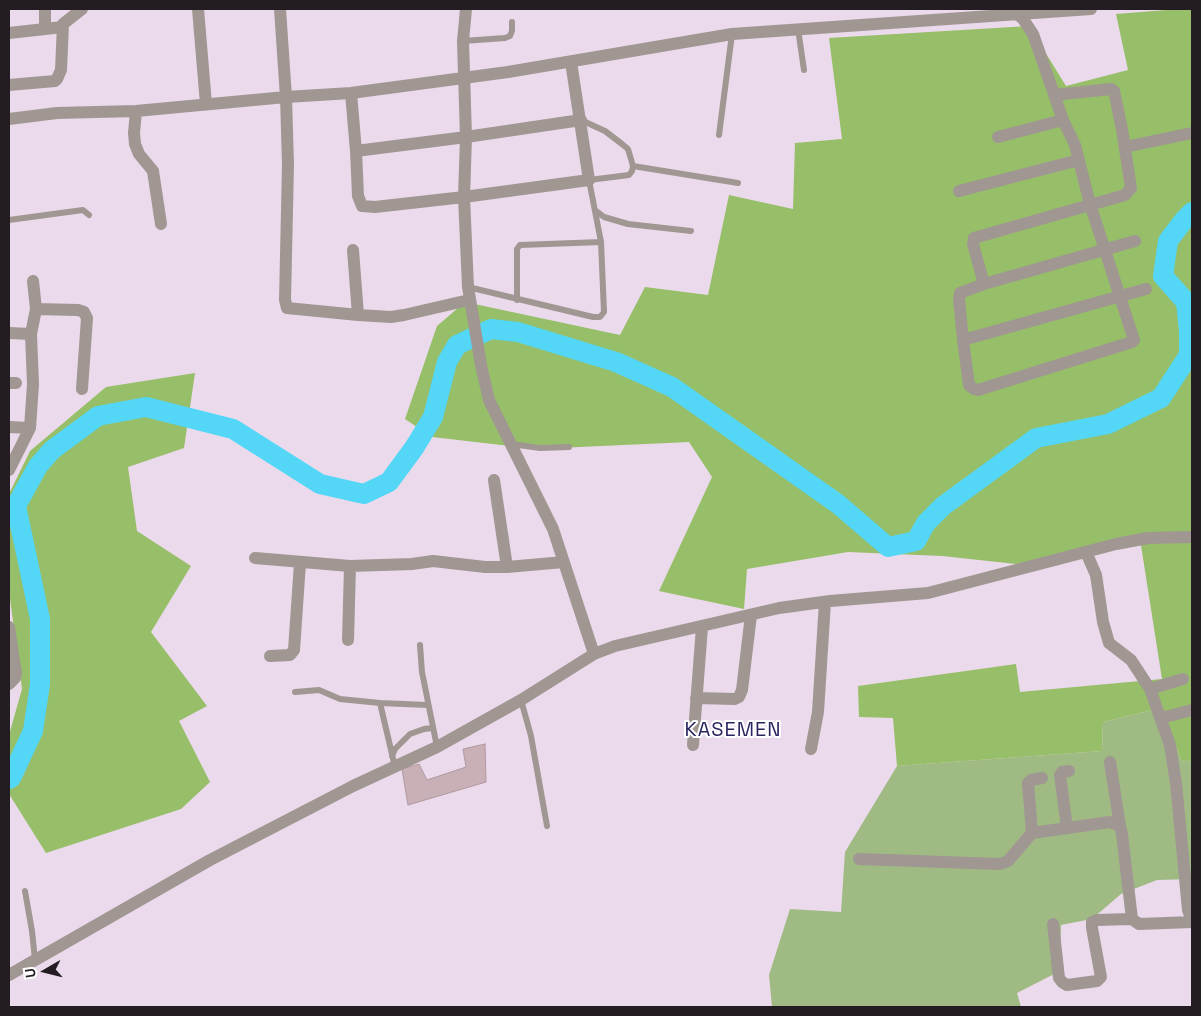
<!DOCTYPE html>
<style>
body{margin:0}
#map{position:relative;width:1201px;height:1016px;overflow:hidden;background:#ebdaeb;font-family:"Space Grotesk",sans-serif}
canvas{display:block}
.frame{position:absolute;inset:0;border:10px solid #231d23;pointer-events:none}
.north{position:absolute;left:20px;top:946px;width:50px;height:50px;-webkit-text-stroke:4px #fff;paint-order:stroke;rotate:262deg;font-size:14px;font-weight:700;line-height:20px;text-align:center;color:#231d23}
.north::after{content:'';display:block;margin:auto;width:18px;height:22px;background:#231d23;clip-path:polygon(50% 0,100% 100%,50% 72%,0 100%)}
</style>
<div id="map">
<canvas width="1201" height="1016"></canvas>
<div class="frame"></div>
<div class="north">U</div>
</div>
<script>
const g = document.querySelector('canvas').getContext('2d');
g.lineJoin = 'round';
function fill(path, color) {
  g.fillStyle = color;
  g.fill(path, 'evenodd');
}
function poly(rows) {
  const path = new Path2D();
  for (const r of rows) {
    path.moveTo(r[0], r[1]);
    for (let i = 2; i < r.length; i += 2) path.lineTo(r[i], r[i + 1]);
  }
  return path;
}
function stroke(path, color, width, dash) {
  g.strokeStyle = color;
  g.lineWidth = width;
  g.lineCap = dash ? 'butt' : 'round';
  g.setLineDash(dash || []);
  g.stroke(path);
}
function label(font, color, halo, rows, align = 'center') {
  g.font = font + ' "Space Grotesk",sans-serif';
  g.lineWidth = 4;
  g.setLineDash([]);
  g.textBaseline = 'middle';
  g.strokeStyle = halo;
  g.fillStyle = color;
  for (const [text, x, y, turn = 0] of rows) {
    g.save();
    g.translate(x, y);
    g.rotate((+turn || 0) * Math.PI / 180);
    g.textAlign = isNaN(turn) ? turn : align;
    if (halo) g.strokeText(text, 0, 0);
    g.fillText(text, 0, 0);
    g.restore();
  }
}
fill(poly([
 [1161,708,1181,760,1192,762,1192,879,1157,880,1121,894,1092,919,1061,925,1060,971,1017,993,1021,1007,772,1007,769,975,790,909,841,912,845,852,897,766,1102,751,1103,722]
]), '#a0ba84');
fill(poly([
 [1179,9,1192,9,1192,762,1181,760,1161,708,1103,722,1102,751,897,766,893,718,859,717,858,686,1016,664,1020,692,1162,679,1140,539,1016,564,942,556,848,552,747,569,744,609,659,591,712,477,689,442,536,449,432,437,405,419,437,326,465,302,620,335,645,287,708,295,729,195,793,209,795,143,842,139,829,38,1029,26,1066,86,1128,70,1116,14],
 [195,373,184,448,128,467,137,531,191,566,151,632,207,706,179,721,210,782,181,809,46,853,9,794,9,735,22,689,9,591,9,494,30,451,106,387]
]), '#97be68');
stroke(poly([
 [9,779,11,778,33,731,40,684,40,619,16,506,38,466,52,450,98,416,146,407,233,429,320,484,364,494,389,482,414,448,433,417,447,362,457,345,491,329,518,332,616,362,672,387,838,504,888,547,916,541,926,523,943,506,1036,438,1108,424,1161,398,1189,355,1189,331,1186,302,1163,276,1168,241,1184,220,1192,212]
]), '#54d7f7', 20);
const building = poly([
 [485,744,486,782,408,805,402,769,419,764,427,780,466,767,463,749,485,744]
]);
fill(building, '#c9b0b7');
stroke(building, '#b0989f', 1);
stroke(poly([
 [798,29,804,70],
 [463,41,505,38,510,36,512,31,512,22],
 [719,135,732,34],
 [633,166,738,183],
 [595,210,604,217,628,224,691,231],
 [9,220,83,210,89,215],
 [468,287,593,317,600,317,604,312,601,242,589,180,629,175,632,171,633,166,628,149,622,144,605,131,581,120],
 [517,300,517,249,520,245,601,242],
 [511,444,540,448,569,447],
 [420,645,422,672,437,747],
 [295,692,319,690,340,699,380,703,395,767],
 [521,700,531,736,547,826],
 [380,703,427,705],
 [392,756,395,749,410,734,424,729,432,728],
 [25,891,32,931,35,960]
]), '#a09792', 6);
stroke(poly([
 [45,9,45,29,62,27],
 [198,9,206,104],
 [280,9,286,97,288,165,285,300,287,308,358,315,353,250],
 [466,9,463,41,466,137,464,197,468,287,481,365,489,400,553,529,594,654],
 [9,33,45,29],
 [9,85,55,81,57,79,61,70,63,24,82,9],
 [351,93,356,151,358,196,362,206,375,207,464,197,589,180,571,62],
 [136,111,134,133,135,144,139,154,153,171,161,224],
 [9,119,57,113,136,111,286,97,351,93,508,72,732,34,1091,9],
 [998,137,1063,120],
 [1125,147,1192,133],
 [356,151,466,137,581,120],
 [959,191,1079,160],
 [1135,241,984,284,960,293,959,299,963,340,1146,289],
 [984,284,973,244,974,238,1125,195,1131,188,1122,129,1114,91,1111,89,1054,95],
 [36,309,78,310,84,312,87,318,82,389],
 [358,315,391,317,404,315,469,300],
 [9,333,31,334],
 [963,340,969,385,974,389,978,390,1132,342,1134,340,1090,204,1075,145,1063,120,1033,34,1023,19,1017,14],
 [9,383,16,383],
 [9,427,30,428],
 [9,470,30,428,33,384,31,334,36,309,33,281],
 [494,480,507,567],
 [1086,552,1096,575,1103,622,1109,643,1131,660,1150,689,1170,745,1176,783,1188,910,1192,921],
 [255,558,350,566,412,564,433,561,485,567,507,567,564,562],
 [9,627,16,674,15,678,9,684],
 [348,640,350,566],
 [270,656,290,655,294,650,300,563],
 [1150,689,1183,679],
 [696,698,735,699,739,697,742,690,751,615],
 [1161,718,1192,710],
 [693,745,702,627],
 [811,749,818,712,825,602],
 [1110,762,1120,826],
 [1067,828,1060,775,1062,772,1069,771],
 [1032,833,1028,783,1031,780,1042,778],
 [859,859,1000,864,1008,861,1032,833,1110,822,1120,826,1122,834,1132,919,1139,924,1192,922],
 [1053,924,1059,978,1062,982,1067,985,1097,981,1101,977,1092,928,1092,922,1097,920,1132,919],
 [9,975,210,860,353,786,437,747,521,700,594,654,615,646,779,608,830,601,928,593,1116,544,1148,538,1192,537]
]), '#a09792', 12);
g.letterSpacing = '1px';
label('20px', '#2b2661', '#fff', [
 ["KASEMEN",733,731]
]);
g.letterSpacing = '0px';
</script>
